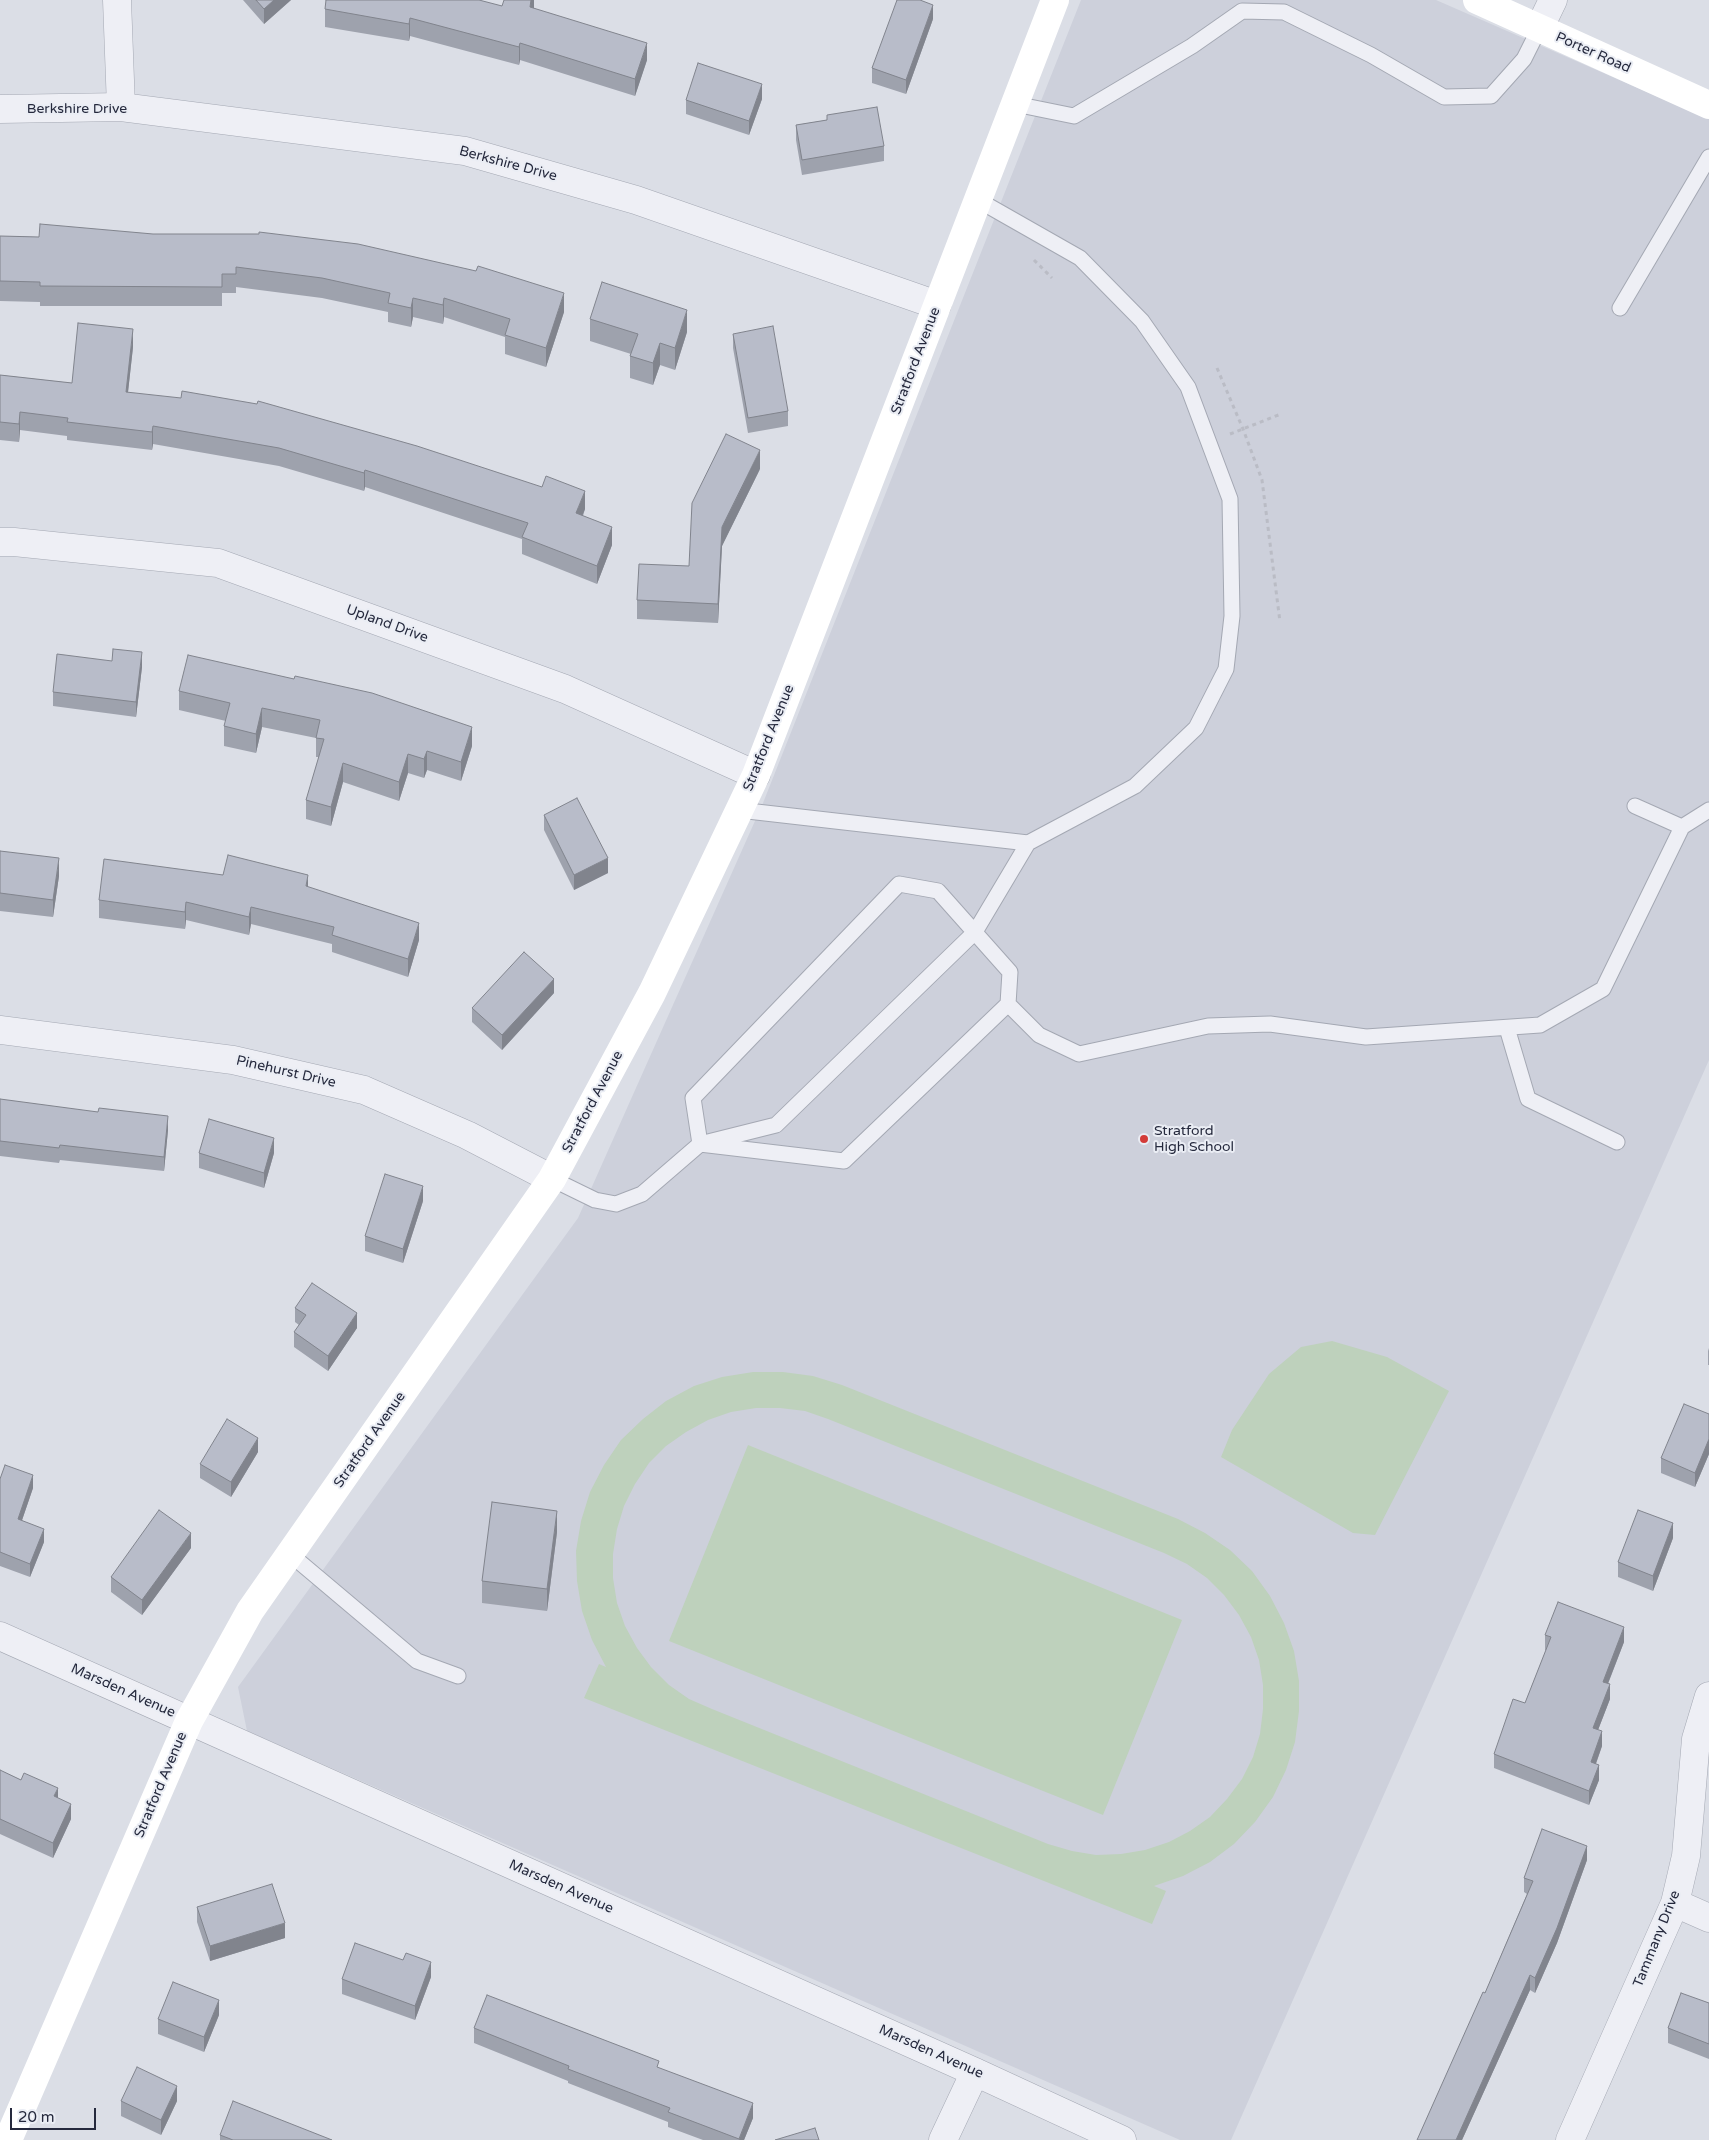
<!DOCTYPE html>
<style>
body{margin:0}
#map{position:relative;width:1709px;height:2140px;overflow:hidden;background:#dbdee6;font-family:"Varela Round",sans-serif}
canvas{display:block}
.scale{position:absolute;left:10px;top:2108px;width:86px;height:22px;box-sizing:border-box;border:2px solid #25293d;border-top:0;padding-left:6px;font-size:15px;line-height:18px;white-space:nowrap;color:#25293d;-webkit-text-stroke:4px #eaedf4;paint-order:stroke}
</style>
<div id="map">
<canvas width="1709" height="2140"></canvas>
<div class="scale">20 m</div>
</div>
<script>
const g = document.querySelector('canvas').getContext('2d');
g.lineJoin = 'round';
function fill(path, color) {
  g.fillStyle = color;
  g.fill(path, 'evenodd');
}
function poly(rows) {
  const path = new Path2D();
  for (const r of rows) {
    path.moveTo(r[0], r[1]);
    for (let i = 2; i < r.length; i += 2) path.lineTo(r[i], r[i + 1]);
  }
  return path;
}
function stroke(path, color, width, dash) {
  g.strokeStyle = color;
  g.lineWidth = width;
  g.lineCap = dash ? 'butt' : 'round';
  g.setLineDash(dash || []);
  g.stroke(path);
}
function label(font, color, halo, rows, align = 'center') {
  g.font = font + ' "Varela Round",sans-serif';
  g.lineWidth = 4;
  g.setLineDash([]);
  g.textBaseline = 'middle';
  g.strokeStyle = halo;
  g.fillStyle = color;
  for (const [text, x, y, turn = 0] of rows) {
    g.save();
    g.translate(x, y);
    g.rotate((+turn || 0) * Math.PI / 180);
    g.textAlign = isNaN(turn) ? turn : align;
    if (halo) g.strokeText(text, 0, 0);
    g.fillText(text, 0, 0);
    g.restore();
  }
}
fill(poly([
 [1081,0,1436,0,1709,119,1709,1060,1231,2140,1180,2140,247,1731,238,1687,578,1218,763,803]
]), '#cdd0db');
fill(poly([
 [1332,1341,1387,1357,1449,1391,1375,1535,1353,1533,1221,1457,1232,1430,1269,1374,1301,1347],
 [753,1372,783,1372,813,1376,842,1385,1178,1519,1205,1533,1230,1550,1252,1571,1270,1596,1284,1623,1294,1651,1299,1681,1299,1711,1295,1742,1286,1770,1273,1797,1255,1822,1234,1844,1210,1862,1183,1876,1154,1886,1166,1891,1152,1924,584,1698,599,1664,606,1667,592,1640,582,1611,577,1581,576,1551,581,1521,590,1492,604,1465,621,1440,643,1419,666,1401,694,1386,722,1377],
 [756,1408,780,1408,805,1411,828,1419,1164,1553,1187,1564,1207,1578,1224,1595,1239,1615,1251,1637,1259,1660,1263,1685,1263,1709,1260,1734,1253,1757,1242,1779,1227,1799,1210,1817,1190,1831,1169,1842,1145,1850,1121,1854,1096,1855,1072,1851,1048,1844,712,1709,689,1699,669,1685,651,1667,637,1648,625,1626,617,1603,613,1578,613,1554,617,1529,624,1506,635,1484,649,1463,666,1446,686,1432,708,1420,731,1412],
 [748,1445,1182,1620,1103,1815,669,1641]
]), '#bed1bc');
const lane = poly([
 [1015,104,1074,116,1192,46,1242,11,1284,12,1371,55,1444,97,1491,96,1524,59,1539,29],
 [1620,308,1709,157],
 [1635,806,1682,827,1709,810],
 [739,810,1028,843,1135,786,1196,728,1226,669,1232,616,1230,499,1188,387,1142,321,1080,258,978,200],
 [899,884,938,891,1010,972,1008,1004,844,1161,700,1144,693,1098,899,884],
 [1008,1004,1039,1035,1079,1054,1208,1026,1270,1024,1366,1037,1540,1025,1603,989,1682,827],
 [1507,1028,1528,1099,1617,1142],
 [552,1179,595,1200,616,1204,642,1194,700,1144,776,1125,975,932,1028,843],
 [290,1554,417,1661,458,1676]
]);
const street = poly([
 [117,0,121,107],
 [1539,29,1553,0],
 [0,109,121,107,465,151,636,200,937,305],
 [0,542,14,542,218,563,565,689,756,775],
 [0,1030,233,1060,364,1090,467,1135,552,1179],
 [0,1636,975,2072,1122,2140],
 [1675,1903,1709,1918],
 [943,2140,975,2072],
 [1570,2140,1675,1903,1686,1856,1696,1739,1709,1696]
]);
stroke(lane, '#a4a8b3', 17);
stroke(street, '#a4a8b3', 29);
stroke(poly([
 [1034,260,1052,278],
 [1217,368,1243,429,1262,480,1280,622],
 [1230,434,1281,414]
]), '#babcc5', 3, [4, 4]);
stroke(lane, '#eeeff5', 15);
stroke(street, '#eeeff5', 28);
stroke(poly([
 [1477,0,1709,105],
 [8,2140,189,1721,250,1611,552,1179,652,993,756,775,1055,0]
]), '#fff', 28);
fill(poly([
 [243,0,291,0,264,24],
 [534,0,534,8,647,60,635,96,520,60,519,65,410,36,409,41,325,27,325,9,502,6],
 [933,19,906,94,872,83,872,68],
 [762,99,749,135,686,114,686,100],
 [827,115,884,146,884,161,802,175,796,140,796,125,827,120],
 [0,236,39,237,564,312,546,367,505,354,505,337,444,317,443,324,413,317,411,327,388,322,388,312,322,298,236,287,236,293,222,293,222,306,40,306,40,302,0,301],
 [590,319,687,332,675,370,660,365,653,385,630,378,630,356,631,354,590,341],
 [733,334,788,411,788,426,748,433,733,348],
 [133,347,128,392,585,509,583,516,612,545,597,584,522,554,522,539,365,487,364,491,279,466,153,444,152,450,67,440,67,436,20,430,19,442,0,440,0,375,72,383],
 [760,469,722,546,718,623,637,619,637,600,689,566],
 [112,661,142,667,136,717,53,706,53,692],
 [179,691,472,746,461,781,427,770,424,778,408,773,399,801,343,782,331,826,306,819,306,800,319,757,316,757,316,738,262,727,256,753,224,746,224,726,226,721,179,710],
 [544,815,608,873,574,890,544,830],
 [0,851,59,876,53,917,0,911],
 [308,887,419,940,408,977,332,952,332,944,251,924,249,935,186,920,185,929,99,918,99,900],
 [554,993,502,1050,472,1022,472,1008],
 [0,1099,168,1130,164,1171,60,1160,59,1163,0,1156],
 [199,1153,274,1153,264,1188,199,1168],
 [423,1201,403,1263,365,1251,365,1236],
 [295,1308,357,1328,328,1371,294,1347,294,1332,299,1325,295,1322],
 [1709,1348,1709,1365,1708,1365,1708,1351],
 [1709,1414,1709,1454,1695,1487,1661,1473,1661,1458],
 [258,1452,231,1497,200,1478,200,1464],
 [0,1479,33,1488,22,1520,44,1542,30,1577,0,1566],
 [557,1532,547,1611,482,1603,482,1581],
 [1673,1538,1653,1591,1618,1577,1618,1562],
 [191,1548,142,1615,111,1592,111,1577],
 [1545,1635,1624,1642,1608,1684,1610,1699,1598,1730,1602,1746,1596,1764,1599,1780,1589,1805,1494,1768,1494,1754,1525,1703,1546,1650,1545,1650],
 [0,1770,58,1798,71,1819,53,1858,0,1834],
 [1587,1860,1557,1943,1535,1993,1530,1990,1462,2140,1417,2140,1485,1993,1527,1894,1524,1892,1524,1878],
 [197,1907,285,1938,210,1961,197,1922],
 [403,1960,431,1977,415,2020,342,1994,342,1979],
 [1709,2003,1709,2059,1668,2043,1668,2028],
 [219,2015,204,2052,158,2034,158,2019],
 [474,2028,659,2068,753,2118,744,2140,703,2140,668,2127,668,2122,568,2083,568,2081,474,2043],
 [121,2101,177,2101,161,2135,121,2116],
 [220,2135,332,2140,220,2140]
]), '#9ea2ad');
fill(poly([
 [274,0,291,0,264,24,264,9],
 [531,0,534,0,534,9,530,7],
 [933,5,933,19,906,94,906,80],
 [410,18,410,36,409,41,409,24],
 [520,43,520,60,519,65,519,47],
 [647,43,647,60,635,96,635,79],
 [762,84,762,99,749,135,749,121],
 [564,293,564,312,546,367,546,348],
 [413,298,413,317,411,327,411,308],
 [444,298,444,317,443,324,443,305],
 [687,310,687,332,675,370,675,348],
 [133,329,133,347,126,410,126,392],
 [660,343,660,365,653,385,653,363],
 [20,412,20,430,19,442,19,424],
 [153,426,153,444,152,450,152,432],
 [760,450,760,469,722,546,718,623,718,604,722,527],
 [365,470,365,487,364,491,364,473],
 [585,491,585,509,576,531,576,513],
 [612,527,612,545,597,584,597,566],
 [142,652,142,667,136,717,136,702],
 [262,708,262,727,256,753,256,734],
 [472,727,472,746,461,781,461,762],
 [427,751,427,770,424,778,424,759],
 [408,754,408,773,399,801,399,782],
 [343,763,343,782,331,826,331,807],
 [59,858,59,876,53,917,53,900],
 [608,858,608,873,574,890,574,875],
 [308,875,308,892,306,886],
 [186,902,186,920,185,929,185,912],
 [251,907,251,924,249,935,249,917],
 [419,923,419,940,408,977,408,959],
 [554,979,554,993,502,1050,502,1035],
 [168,1116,168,1130,164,1171,164,1157],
 [274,1138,274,1153,264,1188,264,1173],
 [423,1186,423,1201,403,1263,403,1249],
 [357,1313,357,1328,328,1371,328,1356],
 [258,1438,258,1452,231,1497,231,1482],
 [1709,1439,1709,1454,1695,1487,1695,1473],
 [33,1475,33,1488,18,1532,18,1519],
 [557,1511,557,1532,547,1611,547,1589],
 [1673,1523,1673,1538,1653,1591,1653,1576],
 [44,1529,44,1542,30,1577,30,1564],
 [191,1533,191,1548,142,1615,142,1600],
 [1624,1627,1624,1642,1603,1696,1603,1682],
 [1610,1684,1610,1699,1593,1743,1593,1728],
 [1602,1731,1602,1746,1591,1777,1591,1762],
 [1599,1765,1599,1780,1589,1805,1589,1791],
 [58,1788,58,1803,54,1796],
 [71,1804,71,1819,53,1858,53,1843],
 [1587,1846,1587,1860,1557,1943,1535,1993,1535,1978],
 [285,1923,285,1938,210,1961,210,1946],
 [431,1962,431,1977,415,2020,415,2006],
 [1530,1975,1530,1990,1462,2140,1456,2140],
 [219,2000,219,2015,204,2052,204,2037],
 [177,2086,177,2101,161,2135,161,2120],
 [753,2103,753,2118,744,2140,739,2140]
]), '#81848d');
const building = poly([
 [256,0,274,0,264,9,256,0],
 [326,0,479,0,502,6,504,0,531,0,530,7,647,43,635,79,520,43,519,47,410,18,409,24,325,9,326,0],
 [897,0,920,0,933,5,906,80,872,68,897,0],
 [698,63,762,84,749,121,686,100,698,63],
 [877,107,884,146,802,160,796,125,827,120,827,115,877,107],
 [40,224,153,234,259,234,259,232,358,244,476,271,478,266,564,293,546,348,505,335,510,319,444,298,443,305,413,298,411,308,388,303,390,293,322,278,236,267,236,274,222,274,222,287,40,286,40,282,0,281,0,236,39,237,40,224],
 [602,282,687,310,675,348,660,343,653,363,630,356,638,334,590,319,602,282],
 [78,323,133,329,126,392,181,398,182,391,257,404,258,401,417,446,542,487,546,476,585,491,576,513,612,527,597,566,522,537,528,523,365,470,364,473,279,448,153,426,152,432,67,422,68,418,20,412,19,424,0,422,0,375,72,383,78,323],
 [773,326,788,411,748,418,733,334,773,326],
 [726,434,760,450,722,527,718,604,637,600,639,564,689,566,692,503,726,434],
 [113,649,142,652,136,702,53,692,57,654,112,661,113,649],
 [188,655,294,679,295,676,372,693,472,727,461,762,427,751,424,759,408,754,399,782,343,763,331,807,306,800,324,739,316,738,320,720,262,708,256,734,224,726,230,703,179,691,188,655],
 [577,798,608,858,574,875,544,815,577,798],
 [0,851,59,858,53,900,0,893,0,851],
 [228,855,308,875,306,886,419,923,408,959,332,935,334,927,251,907,249,917,186,902,185,912,99,900,104,859,223,875,228,855],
 [524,952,554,979,502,1035,472,1008,524,952],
 [0,1099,98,1112,99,1108,168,1116,164,1157,60,1145,59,1148,0,1141,0,1099],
 [209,1119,274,1138,264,1173,199,1153,209,1119],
 [385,1174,423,1186,403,1249,365,1236,385,1174],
 [312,1283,357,1313,328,1356,294,1332,306,1315,295,1308,312,1283],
 [1684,1404,1709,1414,1709,1439,1695,1473,1661,1458,1684,1404],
 [227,1419,258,1438,231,1482,200,1464,227,1419],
 [5,1465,33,1475,18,1519,44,1529,30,1564,0,1552,0,1479,5,1465],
 [492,1502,557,1511,547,1589,482,1581,492,1502],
 [159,1510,191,1533,142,1600,111,1577,159,1510],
 [1638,1510,1673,1523,1653,1576,1618,1562,1638,1510],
 [1558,1602,1624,1627,1603,1682,1610,1684,1593,1728,1602,1731,1591,1762,1599,1765,1589,1791,1494,1754,1513,1699,1525,1703,1551,1637,1545,1635,1558,1602],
 [0,1770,21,1780,24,1773,58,1788,54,1796,71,1804,53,1843,0,1819,0,1770],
 [1542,1829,1587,1846,1557,1928,1535,1978,1530,1975,1456,2140,1417,2140,1483,1992,1485,1993,1533,1881,1524,1878,1542,1829],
 [272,1884,285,1923,210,1946,197,1907,272,1884],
 [355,1943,403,1960,406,1953,431,1962,415,2006,342,1979,355,1943],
 [173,1982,219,2000,204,2037,158,2019,173,1982],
 [1681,1993,1709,2003,1709,2044,1668,2028,1681,1993],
 [487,1995,659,2061,657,2067,753,2103,739,2139,668,2112,670,2108,568,2069,569,2066,474,2028,487,1995],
 [137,2067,177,2086,161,2120,121,2101,137,2067],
 [233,2101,332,2140,233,2140,220,2135,233,2101],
 [815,2128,819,2140,775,2140,815,2128]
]);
fill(building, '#b8bcc9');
stroke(building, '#81848d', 1);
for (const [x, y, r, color] of [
 [1144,1139,5,"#d33b38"]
]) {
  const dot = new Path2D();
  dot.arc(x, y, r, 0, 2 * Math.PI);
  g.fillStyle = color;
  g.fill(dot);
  stroke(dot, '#eaedf4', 2);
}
label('14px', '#25293d', '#eaedf4', [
 ["Porter Road",1593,53,24],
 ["Berkshire Drive",77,109],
 ["Berkshire Drive",508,164,15],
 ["Stratford Avenue",916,361,-69],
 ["Upland Drive",387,624,20],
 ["Stratford Avenue",769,738,-68],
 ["Pinehurst Drive",286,1072,13],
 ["Stratford Avenue",593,1102,-62],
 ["Stratford Avenue",370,1440,-55],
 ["Marsden Avenue",123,1691,24],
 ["Stratford Avenue",161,1785,-67],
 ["Marsden Avenue",561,1887,24],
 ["Tammany Drive",1657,1939,-68],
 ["Marsden Avenue",931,2052,24]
]);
label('14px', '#25293d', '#eaedf4', [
 ["Stratford",1154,1131],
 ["High School",1154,1147]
], 'left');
</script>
